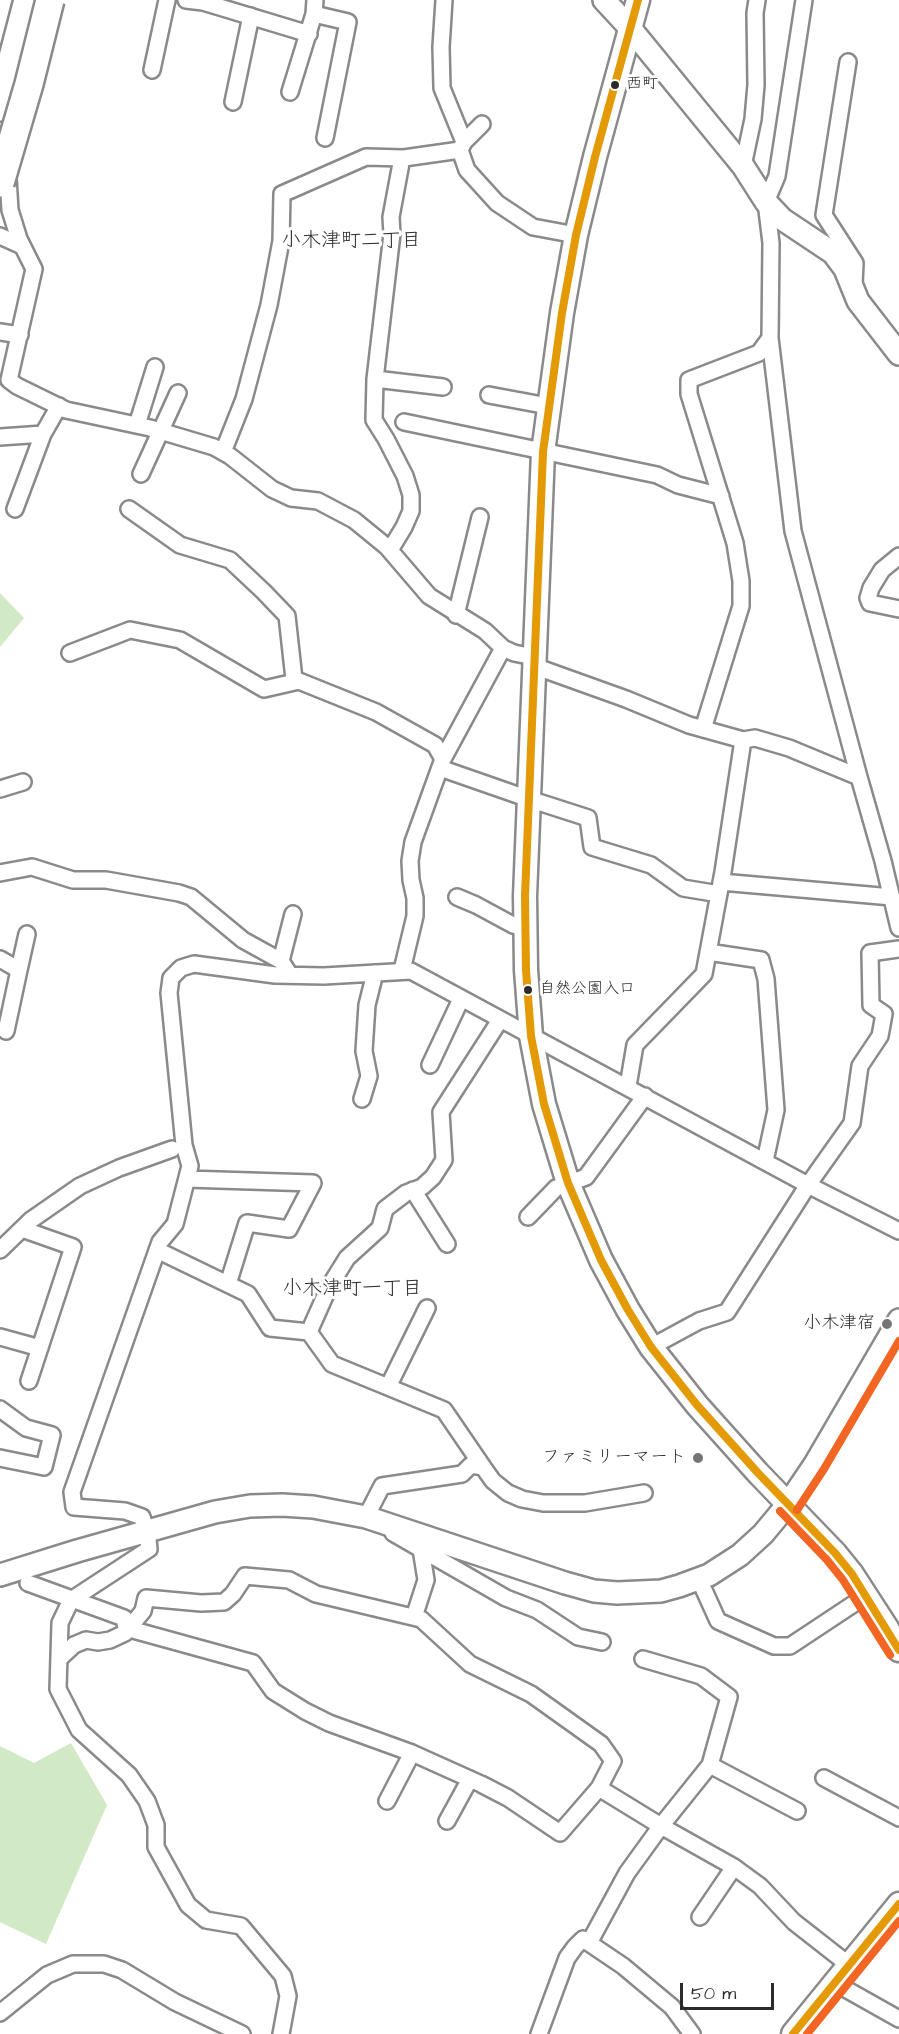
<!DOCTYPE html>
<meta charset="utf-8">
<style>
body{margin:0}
#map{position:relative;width:899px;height:2034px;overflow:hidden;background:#fff;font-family:"Architects Daughter",sans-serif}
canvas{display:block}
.scale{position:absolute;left:680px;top:1983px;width:94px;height:27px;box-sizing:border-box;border:3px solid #2b2b2b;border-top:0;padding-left:8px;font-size:18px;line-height:21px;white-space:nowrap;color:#2b2b2b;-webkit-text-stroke:4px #fff;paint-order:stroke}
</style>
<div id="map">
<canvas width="899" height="2034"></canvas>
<div class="scale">50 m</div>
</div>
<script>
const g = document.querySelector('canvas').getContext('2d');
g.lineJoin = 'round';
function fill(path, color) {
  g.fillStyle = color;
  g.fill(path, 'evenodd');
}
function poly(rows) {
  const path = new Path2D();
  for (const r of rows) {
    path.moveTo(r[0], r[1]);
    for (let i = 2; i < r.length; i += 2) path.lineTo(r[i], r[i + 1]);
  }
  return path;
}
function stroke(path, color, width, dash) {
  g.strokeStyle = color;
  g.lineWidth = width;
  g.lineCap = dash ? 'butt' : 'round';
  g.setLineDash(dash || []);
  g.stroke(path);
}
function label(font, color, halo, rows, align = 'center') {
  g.font = font + ' "Architects Daughter","Klee One",sans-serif';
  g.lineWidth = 6;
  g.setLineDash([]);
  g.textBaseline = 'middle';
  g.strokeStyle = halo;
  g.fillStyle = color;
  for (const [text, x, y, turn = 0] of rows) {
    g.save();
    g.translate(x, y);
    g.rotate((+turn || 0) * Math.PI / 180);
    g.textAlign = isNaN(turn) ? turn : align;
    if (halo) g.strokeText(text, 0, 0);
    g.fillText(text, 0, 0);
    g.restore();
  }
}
fill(poly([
 [0,593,24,618,0,647],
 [71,1743,107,1805,46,1944,0,1922,0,1746,34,1763]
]), '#d1e9c5');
const street = poly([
 [186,0,203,2,309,34],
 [444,0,441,47,442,88,464,142],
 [314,14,348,22,325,138],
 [848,62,824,215,855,263,854,285],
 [152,70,167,0],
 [290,92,314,14,315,0],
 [233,102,251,16],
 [460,150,467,170,497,203,533,227,576,235],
 [743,166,753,119,756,85,755,13,757,0],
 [6,175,8,178,10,210,19,239,34,269,9,380,17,386,66,410,150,428,214,447,230,456,272,489,291,498,318,501,354,520,387,547,429,596,485,631,503,648,514,653,534,657],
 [0,236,22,246],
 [0,332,20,335],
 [770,338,793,531,859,777],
 [375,379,443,387],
 [489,395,548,406],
 [404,422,657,475,678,485,721,496],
 [137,425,155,367],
 [0,437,43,434,59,406],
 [223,452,244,399,269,305,281,241,282,194,366,157,404,158,460,150,464,142,482,124],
 [141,474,178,393],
 [15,509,43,434],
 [129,509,180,545,230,560,264,592,287,616,294,679,376,712,435,745,443,759],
 [390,550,404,527,411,511,411,495,405,476,386,439,374,420,375,379,392,234,391,217,402,158],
 [899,556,882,570,871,588,868,598,870,603,899,609],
 [456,615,480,517],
 [70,653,130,630,180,640,264,689,299,681],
 [534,666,626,699,689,725,743,740],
 [703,729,741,606,741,581,735,543,689,394,689,380,759,353,770,338,771,243,766,202,777,176,804,0],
 [440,768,529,799,588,818,592,847,651,865,683,888,719,894],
 [0,789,23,782],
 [0,873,32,867,73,880,106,880,179,893,191,897,243,940,281,961,290,975],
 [721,882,892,897],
 [457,897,476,905,513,925,525,928],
 [708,952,761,960,766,979,776,1110,765,1161],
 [0,959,19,970,6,1031],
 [281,961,293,914],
 [19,970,27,934],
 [402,970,415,916,415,898,411,880,410,861,413,842,443,759,503,648],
 [430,1065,461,999],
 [628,1086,635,1045,704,974,723,872,743,740,755,738,789,748,859,777,883,861,899,928],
 [362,1099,369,1076,364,1051,367,1005,375,973],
 [187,1179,313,1183,289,1229,247,1223,228,1284],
 [413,1190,447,1244],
 [528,1217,556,1188,586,1177,645,1096],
 [22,1229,73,1247,29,1381],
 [0,1250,31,1220,80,1186,119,1168,172,1149],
 [157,1250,248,1294,270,1328,309,1332,332,1364,444,1410,483,1467],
 [309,1332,329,1287,347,1258,380,1228,385,1209,406,1193,422,1187,433,1177,444,1160,441,1112,500,1020],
 [0,1337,40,1348],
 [651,1347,699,1321,727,1312,808,1185,852,1123,860,1066,880,1036,884,1014,871,1005,870,953,899,949],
 [388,1387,427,1308],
 [0,1409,26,1428,52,1435,44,1467,0,1458],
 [373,1521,366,1517,382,1486,462,1474,471,1465,483,1467,493,1481,508,1493,522,1499,543,1503,585,1503,644,1493],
 [393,1533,506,1598,537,1610,578,1637,602,1642],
 [699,1579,718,1621,774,1646,790,1646,867,1595],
 [28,1583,124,1618,126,1628,253,1663,273,1691,305,1711,329,1723,412,1753,481,1784,508,1798,560,1833,599,1788,661,1826,710,1765,729,1697,701,1676,643,1659],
 [414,1617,426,1580,421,1549],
 [59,1659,74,1645,86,1640,98,1642,110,1640,125,1633,143,1611,146,1598,201,1603,224,1602,233,1594,245,1576,289,1580,316,1594,421,1619,470,1664,531,1694,601,1744,613,1761,599,1788],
 [710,1765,797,1811],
 [824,1778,899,1818],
 [387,1801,412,1753],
 [447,1821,470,1779],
 [700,1917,734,1867],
 [589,1943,627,1873,661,1826,734,1867,760,1886,794,1922,849,1965],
 [835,1983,899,2019],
 [0,2013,47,1975,73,1964,104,1964,122,1970,175,2002,242,2034],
 [281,2034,288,1996,283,1976,241,1926,206,1920,188,1905,156,1847,156,1825,147,1801,129,1775,79,1730,58,1689,60,1623,71,1600,149,1549,147,1531,142,1517,125,1511,74,1507,72,1492,160,1242,175,1224,190,1166,184,1145,169,993,171,978,181,968,194,964,275,975,324,976,411,971,808,1185,899,1231],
 [539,2034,567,1958,575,1947,583,1939,623,1966,672,2007,692,2034]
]);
const secondary = poly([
 [604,0,630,28,743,166,766,202,782,219,833,253,845,269,858,301,899,354],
 [0,1575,77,1551,215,1512,250,1506,282,1505,313,1507,366,1517,565,1583,594,1591,617,1593,661,1591,679,1586,709,1575,740,1555,763,1534,788,1504,815,1464,899,1320]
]);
const primary = poly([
 [638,0,595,157,576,235,562,313,543,452,525,896,526,970,531,1036,544,1104,568,1183,601,1260,628,1310,651,1347,697,1405,758,1473,835,1553,852,1574,887,1628,899,1650],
 [793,2034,899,1904]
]);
const highway = poly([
 [0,107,28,0]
]);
stroke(street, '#8a8a8a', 20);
stroke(secondary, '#8a8a8a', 26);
stroke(primary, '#8a8a8a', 27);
stroke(highway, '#8a8a8a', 32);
stroke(street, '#fff', 15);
stroke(secondary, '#fff', 21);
stroke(primary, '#fff', 22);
stroke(highway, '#fff', 27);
const highwayBridge = poly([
 [0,183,29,84,50,0]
]);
stroke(highwayBridge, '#8a8a8a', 32, []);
stroke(highwayBridge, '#fff', 27);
stroke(poly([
 [638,0,595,157,576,235,562,313,543,452,525,896,526,970,531,1036,544,1104,568,1183,601,1260,628,1310,651,1347,697,1405,758,1473,835,1553,852,1574,899,1650],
 [793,2034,899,1904]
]), '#e39a04', 8);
stroke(poly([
 [797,1510,824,1469,899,1341],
 [780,1511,827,1560,843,1580,890,1655],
 [807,2034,899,1921]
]), '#f26522', 8);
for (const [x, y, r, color] of [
 [615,85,5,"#2b2b2b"],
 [528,990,5,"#2b2b2b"],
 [887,1324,6,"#757575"],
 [698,1458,6,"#757575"]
]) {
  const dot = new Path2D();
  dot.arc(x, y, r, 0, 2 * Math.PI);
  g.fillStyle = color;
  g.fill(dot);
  stroke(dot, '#fff', 2);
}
label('16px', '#2b2b2b', '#fff', [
 ["西町",626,85],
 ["自然公園入口",539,990]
], 'left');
label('18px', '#2b2b2b', '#fff', [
 ["小木津宿",875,1324],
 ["ファミリーマート",686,1458]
], 'right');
label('20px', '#2b2b2b', '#fff', [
 ["小木津町二丁目",351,242],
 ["小木津町一丁目",352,1290]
]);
</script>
